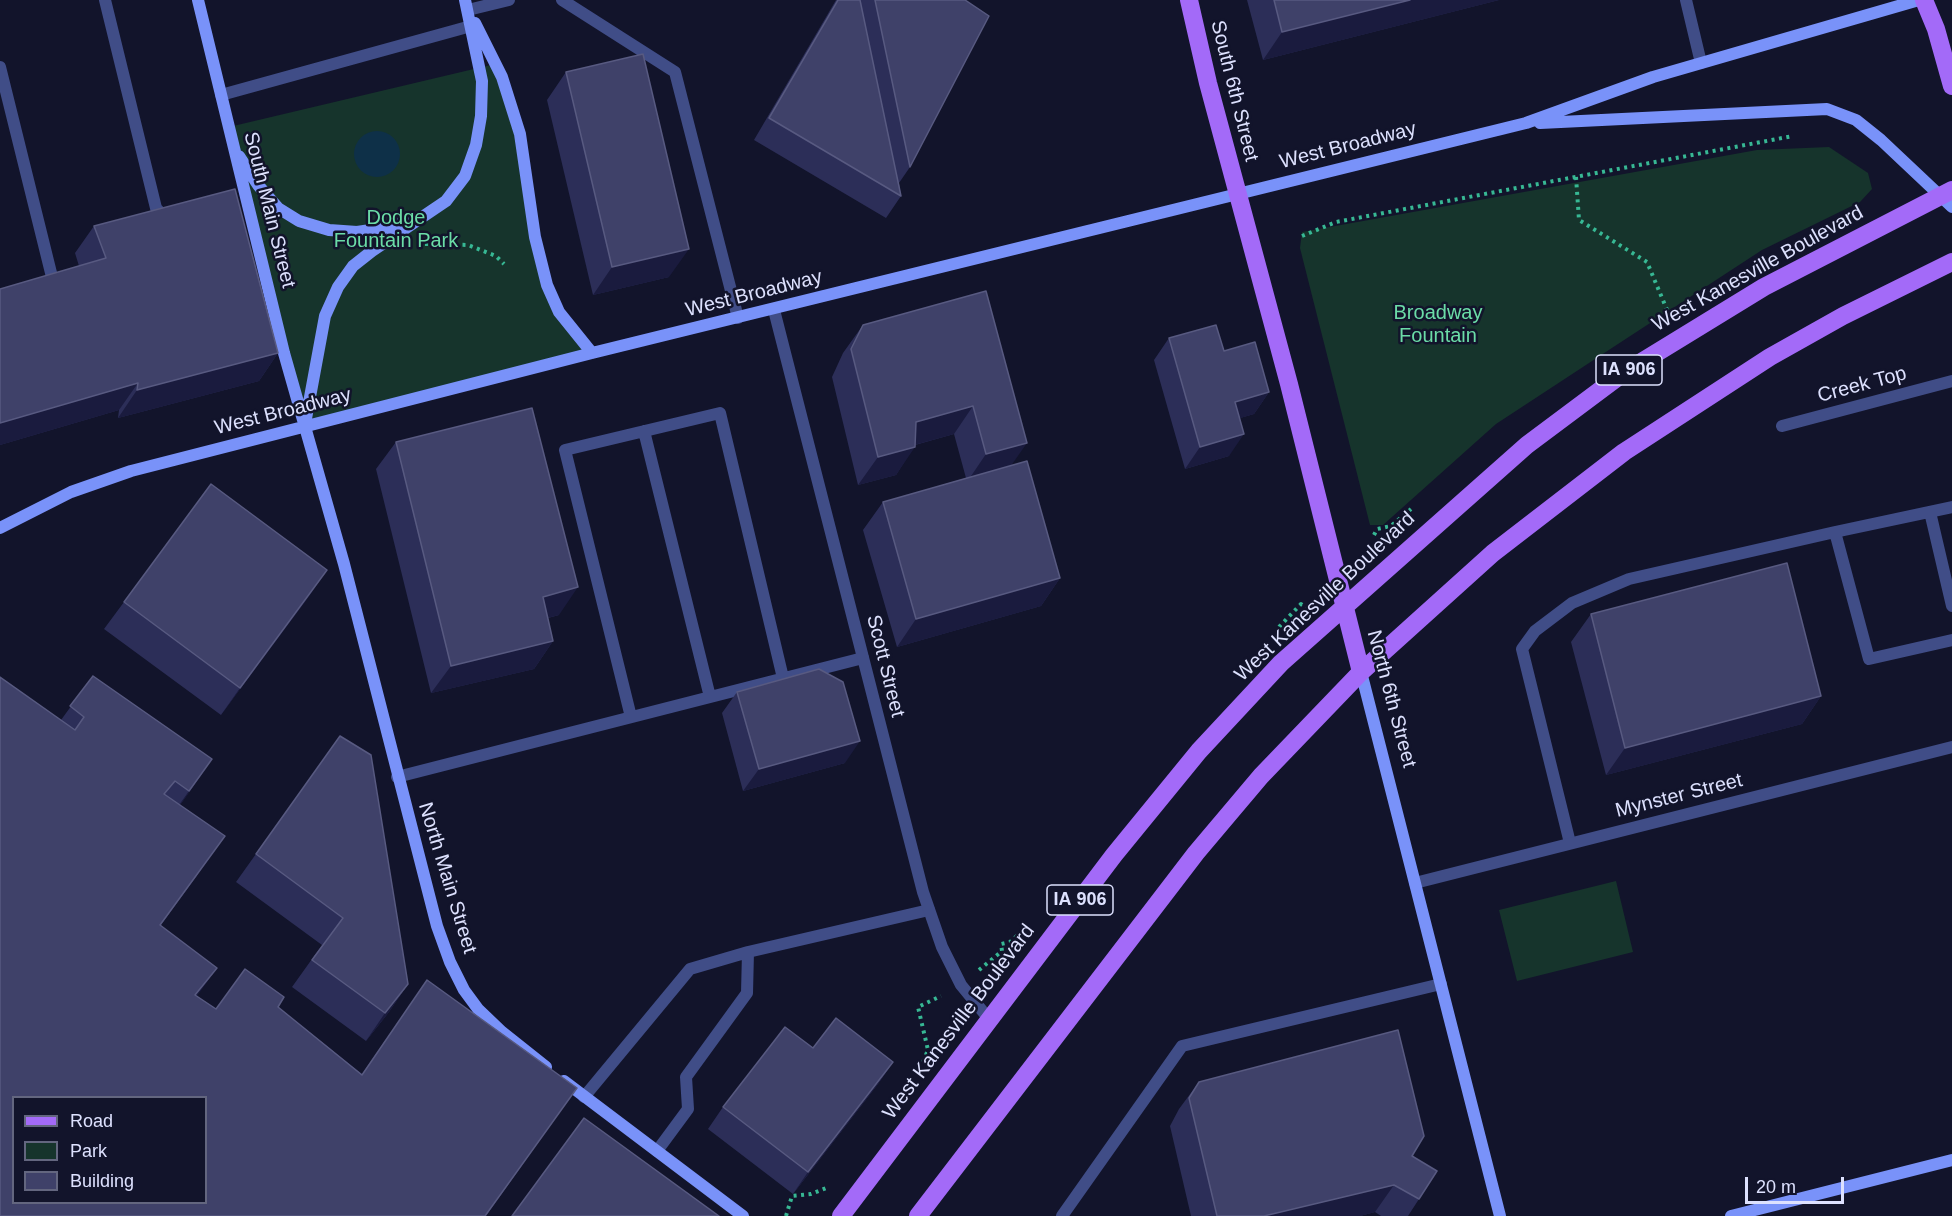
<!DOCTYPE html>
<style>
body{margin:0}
#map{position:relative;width:1952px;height:1216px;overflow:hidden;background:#12142b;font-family:Helvetica,sans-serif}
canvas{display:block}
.legend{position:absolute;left:12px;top:1096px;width:195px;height:108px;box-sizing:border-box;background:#12142b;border:2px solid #63667f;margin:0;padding:8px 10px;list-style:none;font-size:18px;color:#dde1fe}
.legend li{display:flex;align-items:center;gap:12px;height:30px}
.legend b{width:30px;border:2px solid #63667f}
.scale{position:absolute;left:1745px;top:1177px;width:99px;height:27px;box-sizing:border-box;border:3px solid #dde1fe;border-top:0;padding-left:8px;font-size:18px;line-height:21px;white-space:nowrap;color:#dde1fe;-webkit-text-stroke:4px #12142b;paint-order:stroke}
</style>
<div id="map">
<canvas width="1952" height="1216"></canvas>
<ul class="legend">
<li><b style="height:8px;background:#a36af8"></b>Road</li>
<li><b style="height:16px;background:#16342c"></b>Park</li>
<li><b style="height:16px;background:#3f4169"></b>Building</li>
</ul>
<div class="scale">20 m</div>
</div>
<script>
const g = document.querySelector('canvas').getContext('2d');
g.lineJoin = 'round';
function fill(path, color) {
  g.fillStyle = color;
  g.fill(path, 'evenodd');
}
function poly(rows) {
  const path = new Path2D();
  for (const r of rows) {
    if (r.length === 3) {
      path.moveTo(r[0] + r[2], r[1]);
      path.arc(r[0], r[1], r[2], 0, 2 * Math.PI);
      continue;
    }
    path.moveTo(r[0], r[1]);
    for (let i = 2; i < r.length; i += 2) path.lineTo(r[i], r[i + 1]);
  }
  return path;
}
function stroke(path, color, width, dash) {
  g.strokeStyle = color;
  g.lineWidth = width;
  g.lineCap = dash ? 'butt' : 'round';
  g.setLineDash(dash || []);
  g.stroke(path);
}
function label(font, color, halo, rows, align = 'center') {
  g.font = font + ' Helvetica,sans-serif';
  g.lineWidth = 5;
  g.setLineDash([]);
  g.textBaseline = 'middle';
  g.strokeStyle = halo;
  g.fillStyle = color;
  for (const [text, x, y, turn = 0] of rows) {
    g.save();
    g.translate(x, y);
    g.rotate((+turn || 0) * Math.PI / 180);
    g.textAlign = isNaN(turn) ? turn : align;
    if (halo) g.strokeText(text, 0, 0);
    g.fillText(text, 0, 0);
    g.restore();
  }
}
fill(poly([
 [495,64,502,77,547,285,592,353,304,428,229,127],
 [1829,147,1868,173,1872,189,1860,202,1762,250,1618,344,1496,424,1383,525,1370,525,1300,248,1302,232,1757,150],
 [1616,881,1633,952,1517,981,1499,910]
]), '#16342c');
fill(poly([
 [377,154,23]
]), '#0e3048');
stroke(poly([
 [1576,177,1579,220,1647,262,1670,317],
 [1302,236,1336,222,1793,136],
 [425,244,468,245,496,256,504,264],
 [1374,535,1377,529,1391,526,1411,509],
 [1279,627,1301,604,1305,609],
 [979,970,1002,951,1001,944,1010,942,1019,934],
 [923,1062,928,1050,918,1007,941,996],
 [786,1216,792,1196,811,1194,829,1187]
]), '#37b894', 4, [3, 4.5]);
stroke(poly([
 [105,0,156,208,166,219],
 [562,0,675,72,738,318],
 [1686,0,1701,63],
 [468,10,509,0],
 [0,67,53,281,47,283],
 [221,95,471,26],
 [644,431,710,697],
 [1952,507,1835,532,1869,659,1952,640],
 [1930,512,1952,606],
 [631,717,565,450,720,413,783,678],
 [397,777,863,658],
 [1570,843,1522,649,1535,631,1572,603,1629,579,1835,532],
 [584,1097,690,969,748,952,929,910],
 [657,1151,688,1109,686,1077,747,993,748,952],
 [1062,1216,1182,1046,1441,984]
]), '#404d87', 12);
stroke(poly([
 [774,310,923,892,942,947,961,985,989,1019],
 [1782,426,1952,381],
 [1415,883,1952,747]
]), '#404d87', 12);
stroke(poly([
 [198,0,284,353,344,564,437,926,450,962,464,990,478,1009,502,1032,546,1067],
 [475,23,502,77,520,134,535,237,547,285,559,312,592,353],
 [1540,123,1827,109,1856,120,1881,140,1952,207],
 [239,156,258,185,278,208,299,221,329,230,357,232,384,228,411,220],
 [305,424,325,316,338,287,353,266,372,251,446,201,465,176,476,145,481,116,482,81,465,0],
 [0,528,71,492,131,471,592,353,1526,123,1653,77,1919,0],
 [1361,672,1500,1216],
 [564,1081,743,1216],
 [1731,1216,1952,1160]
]), '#7992f9', 12);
stroke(poly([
 [1189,0,1208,83,1289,384,1361,672],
 [1924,0,1936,29,1952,86],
 [841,1216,1114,855,1199,751,1281,663,1527,445,1622,374,1764,287,1952,190],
 [918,1216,1196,853,1261,776,1361,672,1493,553,1624,452,1770,357,1843,316,1952,262]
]), '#a36af8', 18);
fill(poly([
 [836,0,965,0,910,167,899,183,901,196,886,218,754,140],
 [1247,0,1499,0,1263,60],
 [566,72,669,277,593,295,547,100],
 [94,226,278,353,259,381,118,418,119,410,0,445,0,289,79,266,75,253],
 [986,291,1011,466,1060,578,1041,606,897,647,863,530,883,502,966,478,954,434,915,445,896,475,858,485,832,377,843,353,863,325],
 [1169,338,1224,351,1269,392,1254,414,1240,418,1229,456,1185,469,1154,360],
 [396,442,559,615,548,618,553,641,534,669,431,693,376,469],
 [327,570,221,715,104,629,124,602],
 [1591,614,1821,696,1802,724,1606,775,1571,642],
 [93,676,212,759,180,805,198,874,161,925,197,996,216,1009,278,1007,362,1074,427,980,577,1088,486,1216,0,1216,61,720],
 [737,692,845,763,743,791,722,713],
 [340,736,408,984,389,1012,366,1041,292,987,322,945,236,882],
 [893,1062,878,1084,793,1194,708,1129,723,1107],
 [1199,1082,1412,1156,1419,1199,1408,1216,1381,1216,1375,1212,1360,1216,1191,1216,1170,1126,1179,1109]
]), '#2c2e58');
fill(poly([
 [1410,0,1499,0,1263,60,1282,32],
 [689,249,669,277,593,295,612,267],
 [278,353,259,381,118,418,137,390],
 [138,383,119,410,0,445,0,423],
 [1269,392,1254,414,1220,424,1235,402],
 [973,406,954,434,896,450,916,422],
 [1244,434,1229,456,1185,469,1200,447],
 [1027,443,1008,470,967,482,986,454],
 [915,447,896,475,858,485,878,457],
 [327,570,308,598,221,715,240,688],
 [1060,578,1041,606,897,647,916,619],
 [578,587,559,615,523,624,543,597],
 [553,641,534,669,431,693,451,666],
 [1821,696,1802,724,1606,775,1625,748],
 [860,741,845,763,743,791,759,769],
 [212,759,186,797,162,829,189,791],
 [225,836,198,874,133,963,160,925],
 [217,968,190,1006,195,995],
 [408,984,389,1012,366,1041,385,1013],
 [893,1062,878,1084,793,1194,808,1172],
 [1394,1185,1375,1212,1360,1216,1264,1216]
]), '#1a1b3e');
const building = poly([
 [838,0,860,0,901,196,769,118,838,0],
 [875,0,965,0,989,16,910,167,875,0],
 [1274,0,1410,0,1282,32,1274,0],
 [643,54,689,249,612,267,566,72,643,54],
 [235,189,278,353,137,390,138,383,0,423,0,289,106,258,94,226,235,189],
 [986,291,1027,443,986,454,973,406,916,422,915,447,878,457,851,349,863,325,986,291],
 [1216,325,1224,351,1255,342,1269,392,1235,402,1244,434,1200,447,1169,338,1216,325],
 [532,408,578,587,543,597,553,641,451,666,396,442,532,408],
 [1027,461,1060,578,916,619,883,502,1027,461],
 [211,484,327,570,240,688,124,602,211,484],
 [1787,563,1821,696,1625,748,1591,614,1787,563],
 [819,669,843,682,860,741,759,769,737,692,819,669],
 [93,676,212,759,189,791,175,781,164,794,225,836,160,925,217,968,195,995,216,1009,245,969,284,997,278,1007,362,1075,427,980,577,1088,485,1216,0,1216,0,677,75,730,84,717,70,706,93,676],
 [14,1098,206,1098,206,1203,14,1203,14,1098],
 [340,736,371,755,408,984,385,1013,312,960,343,918,256,854,340,736],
 [836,1018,893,1062,808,1172,723,1107,785,1027,813,1048,836,1018],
 [1398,1030,1424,1136,1412,1156,1437,1171,1419,1199,1394,1185,1264,1216,1217,1216,1189,1098,1199,1082,1398,1030],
 [584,1118,719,1216,512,1216,584,1118]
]);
fill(building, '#3f4169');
stroke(building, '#585a81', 1.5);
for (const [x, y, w] of [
 [1629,370,66],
 [1080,900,66]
]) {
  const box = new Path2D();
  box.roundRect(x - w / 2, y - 15, w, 30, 4.5);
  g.fillStyle = '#12142b';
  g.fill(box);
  stroke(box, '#dde1fe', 1.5);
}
label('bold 18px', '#dde1fe', null, [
 ["IA 906",1629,370],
 ["IA 906",1080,900]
]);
label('20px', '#dde1fe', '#12142b', [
 ["South 6th Street",1234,91,76],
 ["West Broadway",1348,146,-14],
 ["South Main Street",269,210,76],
 ["West Kanesville Boulevard",1758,269,-29],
 ["West Broadway",754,294,-14],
 ["Creek Top",1862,385,-15],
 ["West Broadway",283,412,-14],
 ["West Kanesville Boulevard",1325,597,-43],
 ["Scott Street",885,666,76],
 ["North 6th Street",1391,699,75],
 ["Mynster Street",1679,796,-14],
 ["North Main Street",447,878,73],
 ["West Kanesville Boulevard",959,1022,-53]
]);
label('20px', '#6bdca7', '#12142b', [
 ["Dodge",396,218],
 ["Fountain Park",396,241],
 ["Broadway",1438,313],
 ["Fountain",1438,336]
]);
</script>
